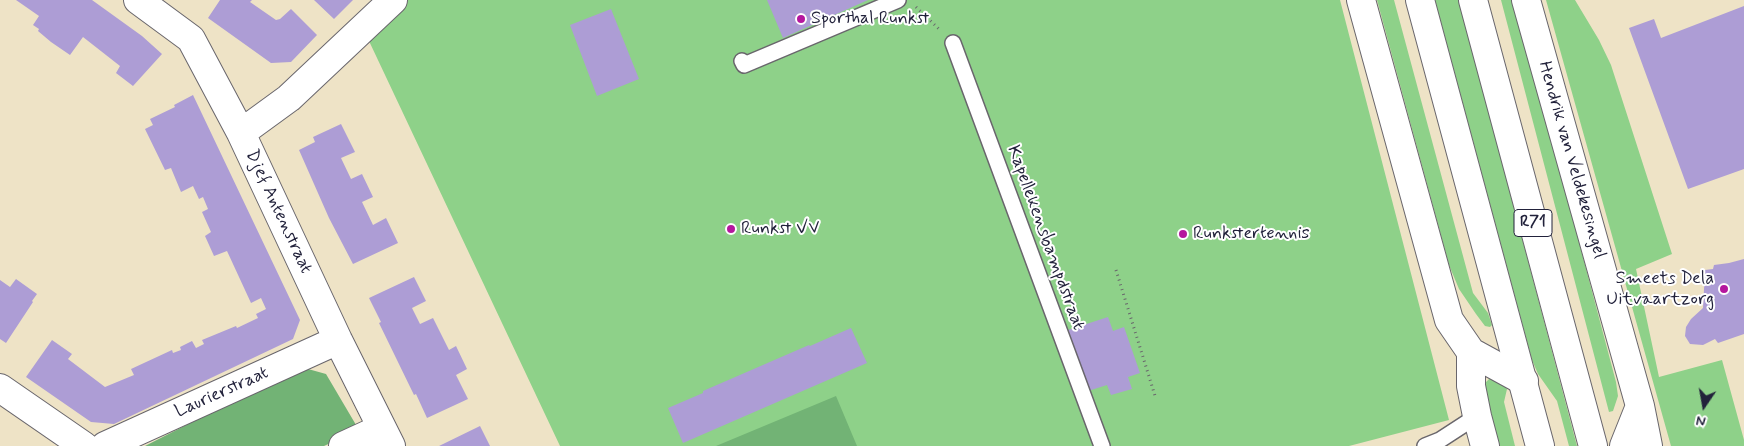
<!DOCTYPE html>
<style>
body{margin:0}
#map{position:relative;width:1744px;height:446px;overflow:hidden;background:#eee3c6;font-family:Mynerve,sans-serif}
canvas{display:block}
.north{position:absolute;left:1679px;top:381px;width:50px;height:50px;-webkit-text-stroke:4px #fff;paint-order:stroke;rotate:192deg;font-size:14px;font-weight:700;line-height:20px;text-align:center;color:#22223b}
.north::after{content:'';display:block;margin:auto;width:18px;height:22px;background:#22223b;clip-path:polygon(50% 0,100% 100%,50% 72%,0 100%)}
</style>
<div id="map">
<canvas width="1744" height="446"></canvas>
<div class="north">N</div>
</div>
<script>
const g = document.querySelector('canvas').getContext('2d');
g.lineJoin = 'round';
function fill(path, color) {
  g.fillStyle = color;
  g.fill(path, 'evenodd');
}
function poly(rows) {
  const path = new Path2D();
  for (const r of rows) {
    path.moveTo(r[0], r[1]);
    for (let i = 2; i < r.length; i += 2) path.lineTo(r[i], r[i + 1]);
  }
  return path;
}
function stroke(path, color, width, dash) {
  g.strokeStyle = color;
  g.lineWidth = width;
  g.lineCap = dash ? 'butt' : 'round';
  g.setLineDash(dash || []);
  g.stroke(path);
}
function label(font, color, halo, rows, align = 'center') {
  g.font = font + ' Mynerve,sans-serif';
  g.lineWidth = 4;
  g.setLineDash([]);
  g.textBaseline = 'middle';
  g.strokeStyle = halo;
  g.fillStyle = color;
  for (const [text, x, y, turn = 0] of rows) {
    g.save();
    g.translate(x, y);
    g.rotate((+turn || 0) * Math.PI / 180);
    g.textAlign = isNaN(turn) ? turn : align;
    if (halo) g.strokeText(text, 0, 0);
    g.fillText(text, 0, 0);
    g.restore();
  }
}
fill(poly([
 [408,0,1340,0,1449,420,1349,446,560,446,369,41],
 [1377,0,1394,0,1473,293,1488,313,1492,325,1490,327,1485,326,1476,314,1459,289,1449,265],
 [1435,0,1459,0,1577,446,1569,446,1557,401,1538,374,1532,360],
 [1501,0,1515,0,1616,382,1618,396,1613,411,1609,412],
 [1546,0,1575,0,1599,40,1611,65,1672,254,1636,269,1659,377,1722,360,1744,440,1744,446,1671,446],
 [1498,377,1504,382,1507,389,1504,402,1515,446,1499,446,1488,405,1484,384,1490,378]
]), '#8ed189');
fill(poly([
 [308,369,326,374,359,430,324,446,145,446,283,376],
 [836,396,857,446,716,446]
]), '#72b375');
fill(poly([
 [16,0,92,0,142,36,162,54,133,86,116,73,120,66,83,37,70,55,51,42,38,31,39,29,33,25,39,16],
 [220,0,252,0,250,2,276,20,280,19,291,9,317,35,291,62,271,63,208,18],
 [314,0,353,0,334,19],
 [767,0,868,0,783,38],
 [1744,6,1744,169,1688,189,1629,28,1654,19,1661,38],
 [611,9,639,79,597,96,570,25],
 [193,95,300,320,293,339,114,424,91,422,26,377,52,340,72,354,68,359,105,387,134,375,131,369,172,350,173,353,181,350,180,347,192,341,196,348,204,344,202,340,236,326,237,328,258,318,256,314,266,309,261,298,251,303,227,251,214,256,205,236,211,232,202,212,208,209,203,197,199,199,193,186,181,192,171,168,165,170,145,129,153,125,150,119,175,107,174,105],
 [341,124,355,152,341,158,351,179,362,174,373,197,362,202,373,225,386,218,398,243,353,264,329,218,299,150,315,142,313,137],
 [1744,259,1744,334,1718,343,1715,339,1703,345,1690,344,1685,336,1686,327,1691,319,1703,308,1705,270,1713,269,1714,265,1729,263],
 [414,277,426,301,412,308,420,324,433,318,449,350,456,346,467,369,456,375,468,399,427,418,416,394,414,395,379,323,381,322,369,298],
 [16,279,37,294,32,301,33,302,6,343,0,339,0,280,10,287],
 [1108,317,1113,331,1124,327,1140,373,1128,377,1132,389,1111,395,1107,385,1088,391,1068,330],
 [851,328,867,363,683,443,668,408,703,393,703,391,809,345,810,346],
 [480,426,490,446,439,446]
]), '#ad9dd5');
const lane = poly([
 [953,43,1102,446],
 [742,61,744,65,898,0],
 [1425,446,1440,440,1477,416]
]);
const street = poly([
 [138,0,191,39,241,133,338,340,391,446],
 [1361,0,1449,320,1471,352,1524,381],
 [1526,0,1640,406,1648,446],
 [241,133,289,98,393,0],
 [1471,352,1471,386,1477,416,1485,446],
 [0,388,84,446],
 [105,446,338,340],
 [343,446,382,428],
 [1624,446,1640,406]
]);
const highway = poly([
 [1420,0,1540,446],
 [1473,0,1593,446]
]);
stroke(lane, '#69666c', 18);
stroke(street, '#69666c', 30);
stroke(highway, '#69666c', 30);
stroke(poly([
 [916,7,940,30],
 [1116,270,1156,399]
]), '#69666c', 3, [1, 4]);
stroke(lane, '#fff', 15);
stroke(street, '#fff', 28);
stroke(highway, '#fff', 28);
for (const [x, y, r, color] of [
 [801,19,5,"#b5179e"],
 [731,229,5,"#b5179e"],
 [1183,234,5,"#b5179e"],
 [1724,289,5,"#b5179e"]
]) {
  const dot = new Path2D();
  dot.arc(x, y, r, 0, 2 * Math.PI);
  g.fillStyle = color;
  g.fill(dot);
  stroke(dot, '#fff', 2);
}
for (const [x, y, w] of [
 [1533,223,38]
]) {
  const box = new Path2D();
  box.roundRect(x - w / 2, y - 13.5, w, 27, 4);
  g.fillStyle = '#fff';
  g.fill(box);
  stroke(box, '#22223b', 1);
}
label('bold 16px', '#22223b', null, [
 ["R71",1533,223]
]);
label('18px', '#22223b', '#fff', [
 ["Sporthal Runkst",811,19],
 ["Runkst VV",741,229],
 ["Runkstertennis",1193,234],
 ["Smeets Dela",1714,279,"right"],
 ["Uitvaartzorg",1714,300,"right"]
], 'left');
label('18px', '#22223b', '#fff', [
 ["Hendrik van Veldekesingel",1571,160,74],
 ["Djef Antenstraat",278,212,65],
 ["Kapellekensbampdstraat",1045,238,70],
 ["Laurierstraat",222,393,-24]
]);
</script>
